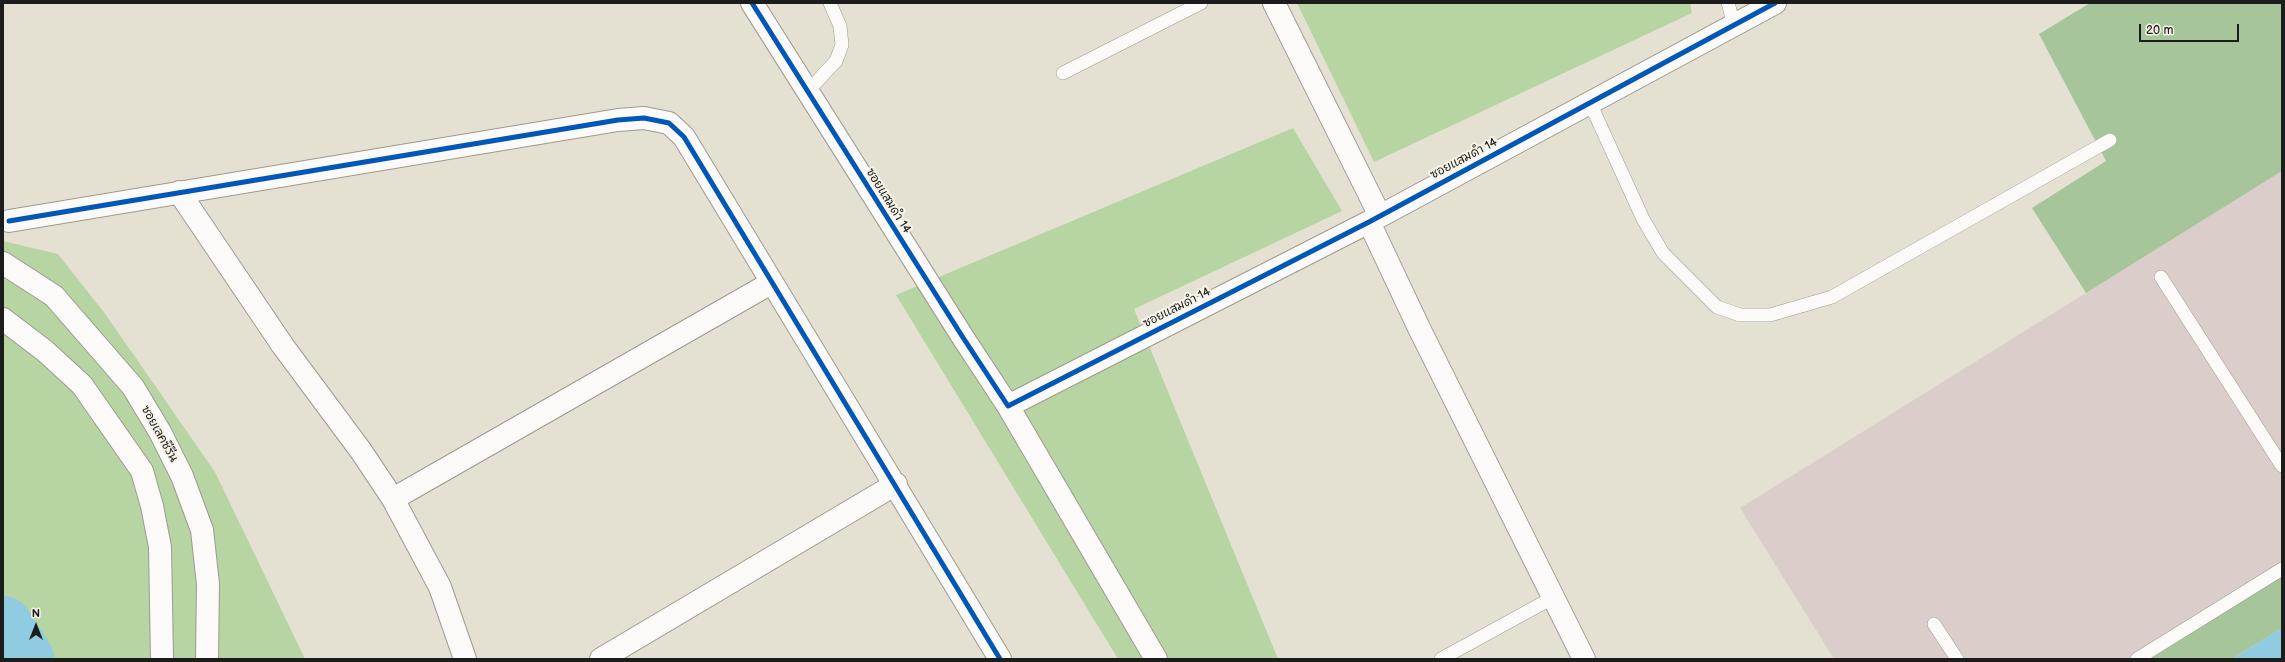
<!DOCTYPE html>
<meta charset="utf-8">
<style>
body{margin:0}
#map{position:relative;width:2285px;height:662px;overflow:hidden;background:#e5e1d2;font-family:"Balsamiq Sans",sans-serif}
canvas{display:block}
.frame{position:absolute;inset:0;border:4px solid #1c1c1c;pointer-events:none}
.north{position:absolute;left:16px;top:606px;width:40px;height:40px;-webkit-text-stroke:3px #f7f3e8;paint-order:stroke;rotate:0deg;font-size:11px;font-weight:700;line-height:16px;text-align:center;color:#1c1c1c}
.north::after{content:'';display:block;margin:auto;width:14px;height:18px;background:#1c1c1c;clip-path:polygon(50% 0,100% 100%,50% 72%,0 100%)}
.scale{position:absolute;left:2139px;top:24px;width:100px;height:18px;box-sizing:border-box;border:2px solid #1c1c1c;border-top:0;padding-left:5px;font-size:12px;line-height:14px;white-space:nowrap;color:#1c1c1c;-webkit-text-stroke:3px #f7f3e8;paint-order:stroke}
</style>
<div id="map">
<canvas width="2285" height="662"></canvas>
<div class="frame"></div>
<div class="north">N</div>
<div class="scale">20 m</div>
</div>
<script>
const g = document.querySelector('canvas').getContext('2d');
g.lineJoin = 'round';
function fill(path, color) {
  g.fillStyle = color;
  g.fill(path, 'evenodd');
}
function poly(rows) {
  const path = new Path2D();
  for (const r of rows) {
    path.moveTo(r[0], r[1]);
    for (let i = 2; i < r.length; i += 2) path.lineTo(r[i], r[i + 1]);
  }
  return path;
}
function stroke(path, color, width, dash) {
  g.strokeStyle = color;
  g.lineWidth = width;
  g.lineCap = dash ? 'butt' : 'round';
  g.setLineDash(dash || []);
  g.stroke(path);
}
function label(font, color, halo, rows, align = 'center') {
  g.font = font + ' "Balsamiq Sans","Playpen Sans Thai",sans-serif';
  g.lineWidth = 4;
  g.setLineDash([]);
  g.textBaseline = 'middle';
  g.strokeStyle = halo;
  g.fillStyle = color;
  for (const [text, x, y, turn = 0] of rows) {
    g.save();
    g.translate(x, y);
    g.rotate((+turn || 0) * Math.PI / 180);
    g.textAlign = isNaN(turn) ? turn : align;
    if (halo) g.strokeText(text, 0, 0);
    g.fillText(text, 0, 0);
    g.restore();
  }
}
fill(poly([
 [2282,171,2282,574,2148,659,1834,659,1740,508]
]), '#dbceca');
fill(poly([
 [1297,3,1690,3,1692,13,1374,162],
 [1293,128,1342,211,1134,309,1278,659,1118,659,896,295],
 [3,241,58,254,106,315,215,472,305,659,3,659]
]), '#b7d4a3');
fill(poly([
 [2090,3,2282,3,2282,171,2086,293,2032,208,2106,161,2039,34],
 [2282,574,2282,628,2232,659,2148,659]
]), '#a7c59a');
fill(poly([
 [2282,628,2282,659,2232,659]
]), '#90cbe1');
stroke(poly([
 [3,626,24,659]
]), '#90cbe1', 60);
const service = poly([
 [1728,3,1734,25],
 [1063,73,1201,3],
 [808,91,836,61,842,45,840,26,830,3],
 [1590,103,1643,219,1663,253,1717,307,1740,315,1770,315,1832,297,2110,140],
 [2161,277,2282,466],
 [1934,624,1957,659],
 [1441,659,1554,597],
 [2137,659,2282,569]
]);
const minor = poly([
 [752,3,962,336,1008,406,1369,222,1775,3],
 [1274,3,1380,216],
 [179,192,283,346,361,451,393,499,440,587,465,659],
 [9,221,618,120,644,118,669,123,684,137,1000,659],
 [1369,222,1419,328,1584,659],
 [3,263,54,296,133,387,160,432,182,476,202,530,208,584,207,659],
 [3,319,45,351,82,385,142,471,152,506,160,547,162,659],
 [1008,406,1156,659],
 [393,499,771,283],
 [601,659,896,484]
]);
stroke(service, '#9c9a92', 14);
stroke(minor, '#9c9a92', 24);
stroke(service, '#fbfaf8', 13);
stroke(minor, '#fbfaf8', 22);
stroke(poly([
 [752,3,962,336,1008,406,1369,222,1775,3],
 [9,221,618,120,644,118,669,123,684,137,1000,659]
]), '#0057b8', 5);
label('12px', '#1c1c1c', '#f7f3e8', [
 ["ซอยแสมดำ 14",1464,159,-28],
 ["ซอยแสมดำ 14",888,201,58],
 ["ซอยแสมดำ 14",1177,308,-27],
 ["ซอยเลคซีรีน",159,434,61]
]);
</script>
